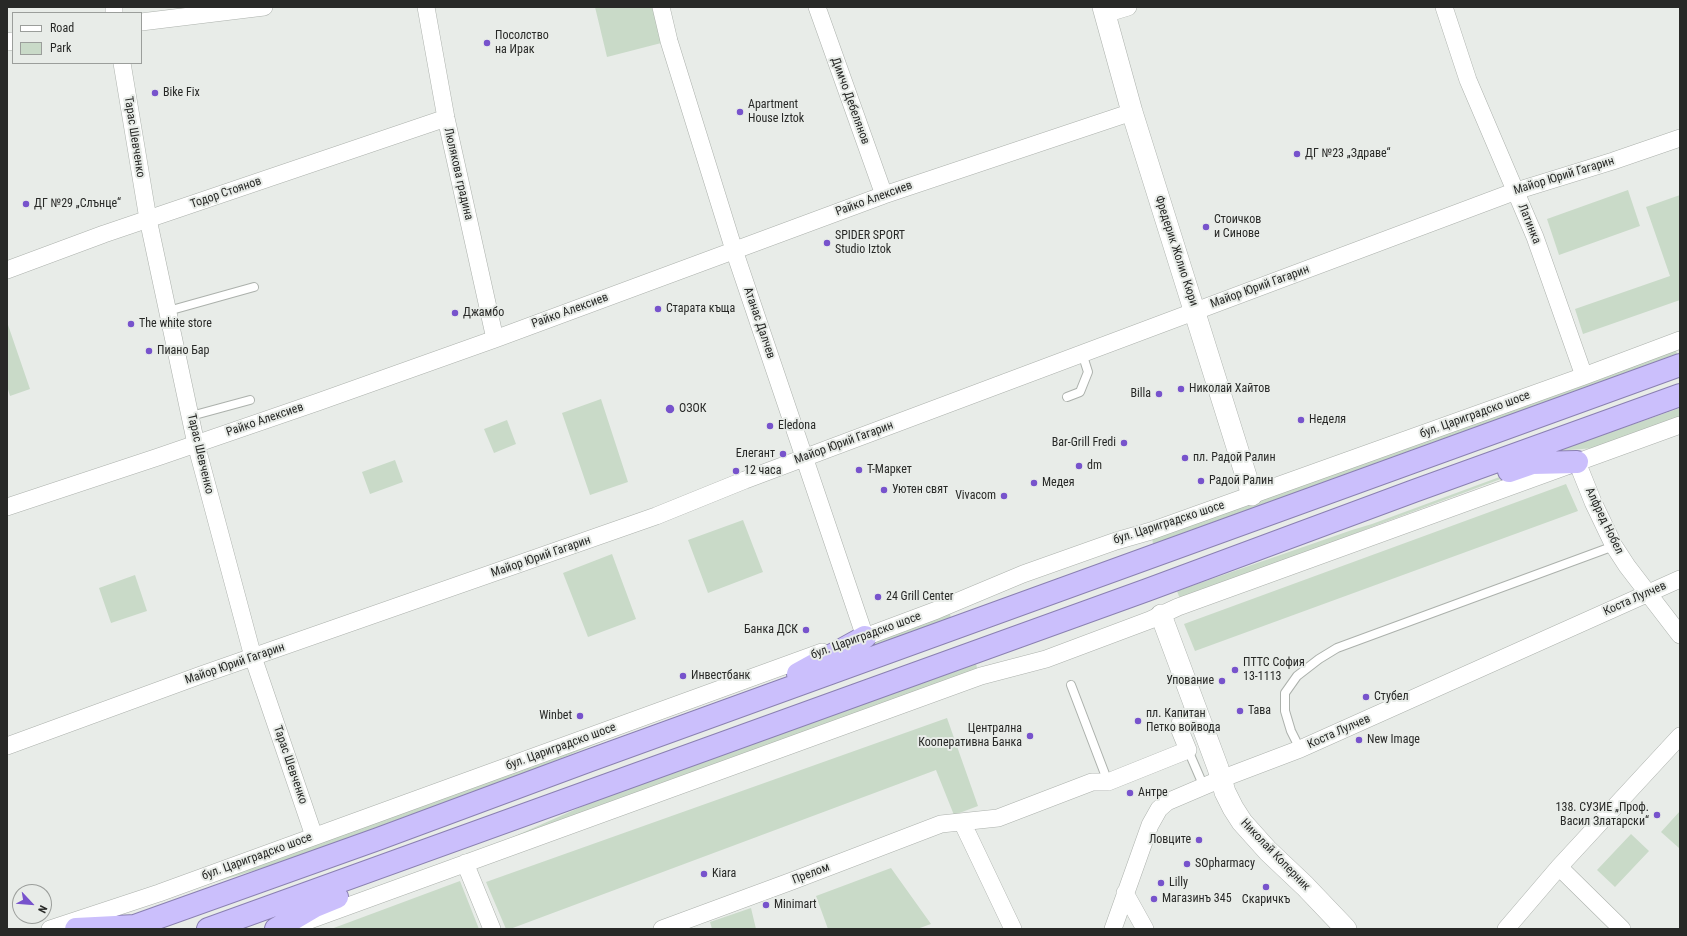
<!DOCTYPE html>
<meta charset="utf-8">
<style>
body{margin:0}
#map{position:relative;width:1687px;height:936px;overflow:hidden;background:#e8ece8;font-family:"Roboto Condensed",sans-serif}
canvas{display:block}
.frame{position:absolute;inset:0;border:8px solid #282927;pointer-events:none}
.legend{position:absolute;left:12px;top:12px;width:130px;height:52px;box-sizing:border-box;background:#e8ece8;border:1px solid #9b9e9b;margin:0;padding:5px 7px;list-style:none;font-size:12px;color:#282927}
.legend li{display:flex;align-items:center;gap:8px;height:20px}
.legend b{width:20px;border:1px solid #9b9e9b}
.north{position:absolute;left:12px;top:884px;width:40px;height:40px;box-sizing:border-box;background:#e8ece8;border:1px solid #9b9e9b;border-radius:50%;rotate:116deg;font-size:11px;font-weight:700;line-height:16px;text-align:center;color:#282927}
.north::after{content:'';display:block;margin:auto;width:14px;height:18px;background:#7753cc;clip-path:polygon(50% 0,100% 100%,50% 72%,0 100%)}
</style>
<div id="map">
<canvas width="1687" height="936"></canvas>
<div class="frame"></div>
<ul class="legend">
<li><b style="height:5px;background:#fff"></b>Road</li>
<li><b style="height:11px;background:#c9dac8"></b>Park</li>
</ul>
<div class="north">N</div>
</div>
<script>
const g = document.querySelector('canvas').getContext('2d');
g.lineJoin = 'round';
function fill(path, color) {
  g.fillStyle = color;
  g.fill(path, 'evenodd');
}
function poly(rows) {
  const path = new Path2D();
  for (const r of rows) {
    path.moveTo(r[0], r[1]);
    for (let i = 2; i < r.length; i += 2) path.lineTo(r[i], r[i + 1]);
  }
  return path;
}
function stroke(path, color, width, dash) {
  g.strokeStyle = color;
  g.lineWidth = width;
  g.lineCap = dash ? 'butt' : 'round';
  g.setLineDash(dash || []);
  g.stroke(path);
}
function label(font, color, halo, rows, align = 'center') {
  g.font = font + ' "Roboto Condensed",sans-serif';
  g.lineWidth = 4;
  g.setLineDash([]);
  g.textBaseline = 'middle';
  g.strokeStyle = halo;
  g.fillStyle = color;
  for (const [text, x, y, turn = 0] of rows) {
    g.save();
    g.translate(x, y);
    g.rotate((+turn || 0) * Math.PI / 180);
    g.textAlign = isNaN(turn) ? turn : align;
    if (halo) g.strokeText(text, 0, 0);
    g.fillText(text, 0, 0);
    g.restore();
  }
}
fill(poly([
 [595,7,661,7,669,41,607,57],
 [1628,190,1640,226,1559,255,1547,219],
 [1680,195,1680,300,1583,334,1575,309,1670,276,1646,207],
 [7,322,30,389,10,396,7,386],
 [1675,347,1677,354,1153,544,1152,538],
 [601,399,628,482,590,495,562,413],
 [1680,408,1680,418,1595,448,1557,451],
 [507,420,516,444,494,453,484,429],
 [395,460,403,482,370,494,362,472],
 [1524,468,1525,470,1377,525,1265,569,1180,599,1177,591,1352,530,1372,524],
 [1566,484,1578,511,1195,651,1184,624],
 [743,520,763,572,708,593,688,540],
 [612,554,636,619,588,637,563,573],
 [135,575,147,611,111,623,99,588],
 [950,613,951,620,862,652,870,641],
 [976,664,978,671,506,840,615,792],
 [947,718,978,806,954,815,936,770,510,929,506,929,486,882],
 [602,737,603,741,545,765,283,862,175,894],
 [1680,811,1680,847,1679,848,1661,832],
 [1631,834,1649,851,1615,887,1597,870],
 [891,868,931,924,917,929,828,929,816,896],
 [460,881,479,929,331,929],
 [751,908,756,929,712,929,710,922]
]), '#c9dac8');
const service = poly([
 [168,311,254,287],
 [1067,397,1080,392,1088,372,1082,353],
 [191,416,250,400],
 [1071,685,1108,782],
 [1300,749,1291,731,1285,711,1285,693,1297,676,1319,659,1337,648,1614,546],
 [1188,750,1204,787]
]);
const minor = poly([
 [114,7,114,13],
 [426,7,446,118,495,339],
 [661,7,669,41,734,250,865,637],
 [817,7,884,195],
 [1444,7,1468,80,1535,237,1584,376],
 [1105,14,1128,7],
 [141,22,264,7],
 [7,42,13,41],
 [122,63,148,219,196,444,253,657,314,836],
 [7,270,104,234,446,118],
 [1577,462,1593,502,1614,546,1627,566,1680,635],
 [7,507,158,457,318,402,495,339,884,195,1132,112],
 [854,641,937,610,1023,574,1116,541,1151,531,1584,376,1680,340],
 [7,746,201,675,656,516,745,480,1516,191,1613,161,1680,138],
 [962,822,1013,929],
 [465,863,492,929],
 [1559,867,1622,929],
 [1125,893,1145,929],
 [296,925,981,676,1046,659,1150,620,1178,607,1680,425],
 [50,929,159,893,822,652],
 [662,929,792,881,941,824,998,818,1092,782,1108,782,1188,750,1179,728,1181,720,1185,717,1197,711],
 [1113,929,1150,825,1159,809,1167,802,1221,779,1300,749,1680,579],
 [1506,929,1559,867,1680,736]
]);
const tertiary = poly([
 [1103,7,1132,112,1252,495],
 [1161,615,1218,768,1225,792,1233,808,1242,822,1268,851,1305,886,1346,929]
]);
const trunk = poly([
 [1509,471,1532,463,1577,462],
 [798,674,865,637],
 [76,929,135,926],
 [126,929,378,839,588,761,1680,365],
 [208,929,1147,590,1414,491,1680,395],
 [276,929,315,906,337,897]
]);
stroke(service, '#acb1ac', 10);
stroke(minor, '#acb1ac', 18);
stroke(tertiary, '#acb1ac', 22);
stroke(trunk, '#8a80b1', 24);
stroke(service, '#fff', 8);
stroke(minor, '#fff', 17);
stroke(tertiary, '#fff', 21);
stroke(trunk, '#cbbffc', 22);
for (const [x, y, r, color] of [
 [487,43,4,"#7753cc"],
 [155,93,4,"#7753cc"],
 [740,112,4,"#7753cc"],
 [1297,154,4,"#7753cc"],
 [26,204,4,"#7753cc"],
 [1206,227,4,"#7753cc"],
 [827,243,4,"#7753cc"],
 [658,309,4,"#7753cc"],
 [455,313,4,"#7753cc"],
 [131,324,4,"#7753cc"],
 [149,351,4,"#7753cc"],
 [1181,389,4,"#7753cc"],
 [1159,394,4,"#7753cc"],
 [670,409,5,"#7753cc"],
 [1301,420,4,"#7753cc"],
 [770,426,4,"#7753cc"],
 [1124,443,4,"#7753cc"],
 [783,454,4,"#7753cc"],
 [1185,458,4,"#7753cc"],
 [1079,466,4,"#7753cc"],
 [859,470,4,"#7753cc"],
 [736,471,4,"#7753cc"],
 [1201,481,4,"#7753cc"],
 [1034,483,4,"#7753cc"],
 [884,490,4,"#7753cc"],
 [1004,496,4,"#7753cc"],
 [878,597,4,"#7753cc"],
 [806,630,4,"#7753cc"],
 [1235,670,4,"#7753cc"],
 [683,676,4,"#7753cc"],
 [1222,681,4,"#7753cc"],
 [1366,697,4,"#7753cc"],
 [1240,711,4,"#7753cc"],
 [580,716,4,"#7753cc"],
 [1138,721,4,"#7753cc"],
 [1030,736,4,"#7753cc"],
 [1359,740,4,"#7753cc"],
 [1130,793,4,"#7753cc"],
 [1657,815,4,"#7753cc"],
 [1199,840,4,"#7753cc"],
 [1187,864,4,"#7753cc"],
 [704,874,4,"#7753cc"],
 [1161,883,4,"#7753cc"],
 [1266,887,4,"#7753cc"],
 [1154,899,4,"#7753cc"],
 [766,905,4,"#7753cc"]
]) {
  const dot = new Path2D();
  dot.arc(x, y, r, 0, 2 * Math.PI);
  g.fillStyle = color;
  g.fill(dot);
  stroke(dot, '#e8ece8', 1.5);
}
label('12px', '#282927', '#e8ece8', [
 ["Посолство",495,36],
 ["на Ирак",495,50],
 ["Bike Fix",163,93],
 ["Apartment",748,105],
 ["House Iztok",748,119],
 ["ДГ №23 „Здраве“",1305,154],
 ["ДГ №29 „Слънце“",34,204],
 ["Стоичков",1214,220],
 ["и Синове",1214,234],
 ["SPIDER SPORT",835,236],
 ["Studio Iztok",835,250],
 ["Старата къща",666,309],
 ["Джамбо",463,313],
 ["The white store",139,324],
 ["Пиано Бар",157,351],
 ["Николай Хайтов",1189,389],
 ["Billa",1151,394,"right"],
 ["ОЗОК",679,409],
 ["Неделя",1309,420],
 ["Eledona",778,426],
 ["Bar-Grill Fredi",1116,443,"right"],
 ["Елегант",775,454,"right"],
 ["пл. Радой Ралин",1193,458],
 ["dm",1087,466],
 ["Т-Маркет",867,470],
 ["12 часа",744,471],
 ["Радой Ралин",1209,481],
 ["Медея",1042,483],
 ["Уютен свят",892,490],
 ["Vivacom",996,496,"right"],
 ["24 Grill Center",886,597],
 ["Банка ДСК",798,630,"right"],
 ["ПТТС София",1243,663],
 ["13-1113",1243,677],
 ["Инвестбанк",691,676],
 ["Упование",1214,681,"right"],
 ["Стубел",1374,697],
 ["Тава",1248,711],
 ["пл. Капитан",1146,714],
 ["Петко войвода",1146,728],
 ["Winbet",572,716,"right"],
 ["Централна",1022,729,"right"],
 ["Кооперативна Банка",1022,743,"right"],
 ["New Image",1367,740],
 ["Антре",1138,793],
 ["138. СУЗИЕ „Проф.",1649,808,"right"],
 ["Васил Златарски“",1649,822,"right"],
 ["Ловците",1191,840,"right"],
 ["SOpharmacy",1195,864],
 ["Kiara",712,874],
 ["Lilly",1169,883],
 ["Магазинъ 345",1162,899],
 ["Скаричкъ",1266,900,"center"],
 ["Minimart",774,905]
], 'left');
label('12px', '#282927', '#e8ece8', [
 ["Димчо Дебелянов",850,101,70],
 ["Тарас Шевченко",134,137,81],
 ["Люлякова градина",458,174,77],
 ["Майор Юрий Гагарин",1564,176,-17],
 ["Тодор Стоянов",226,193,-19],
 ["Райко Алексиев",874,199,-20],
 ["Латинка",1529,224,68],
 ["Фредерик Жолио Кюри",1176,251,72],
 ["Майор Юрий Гагарин",1260,287,-20],
 ["Райко Алексиев",570,311,-20],
 ["Атанас Далчев",759,323,71],
 ["бул. Цариградско шосе",1475,415,-20],
 ["Райко Алексиев",265,420,-19],
 ["Майор Юрий Гагарин",844,443,-20],
 ["Тарас Шевченко",200,454,77],
 ["Алфред Нобел",1604,521,64],
 ["бул. Цариградско шосе",1169,523,-18],
 ["Майор Юрий Гагарин",541,557,-19],
 ["Коста Лулчев",1635,599,-24],
 ["бул. Цариградско шосе",866,636,-20],
 ["Майор Юрий Гагарин",235,664,-19],
 ["Коста Лулчев",1339,732,-24],
 ["бул. Цариградско шосе",561,747,-20],
 ["Тарас Шевченко",290,765,71],
 ["Николай Коперник",1275,855,46],
 ["бул. Цариградско шосе",257,857,-20],
 ["Прелом",811,874,-21]
]);
</script>
